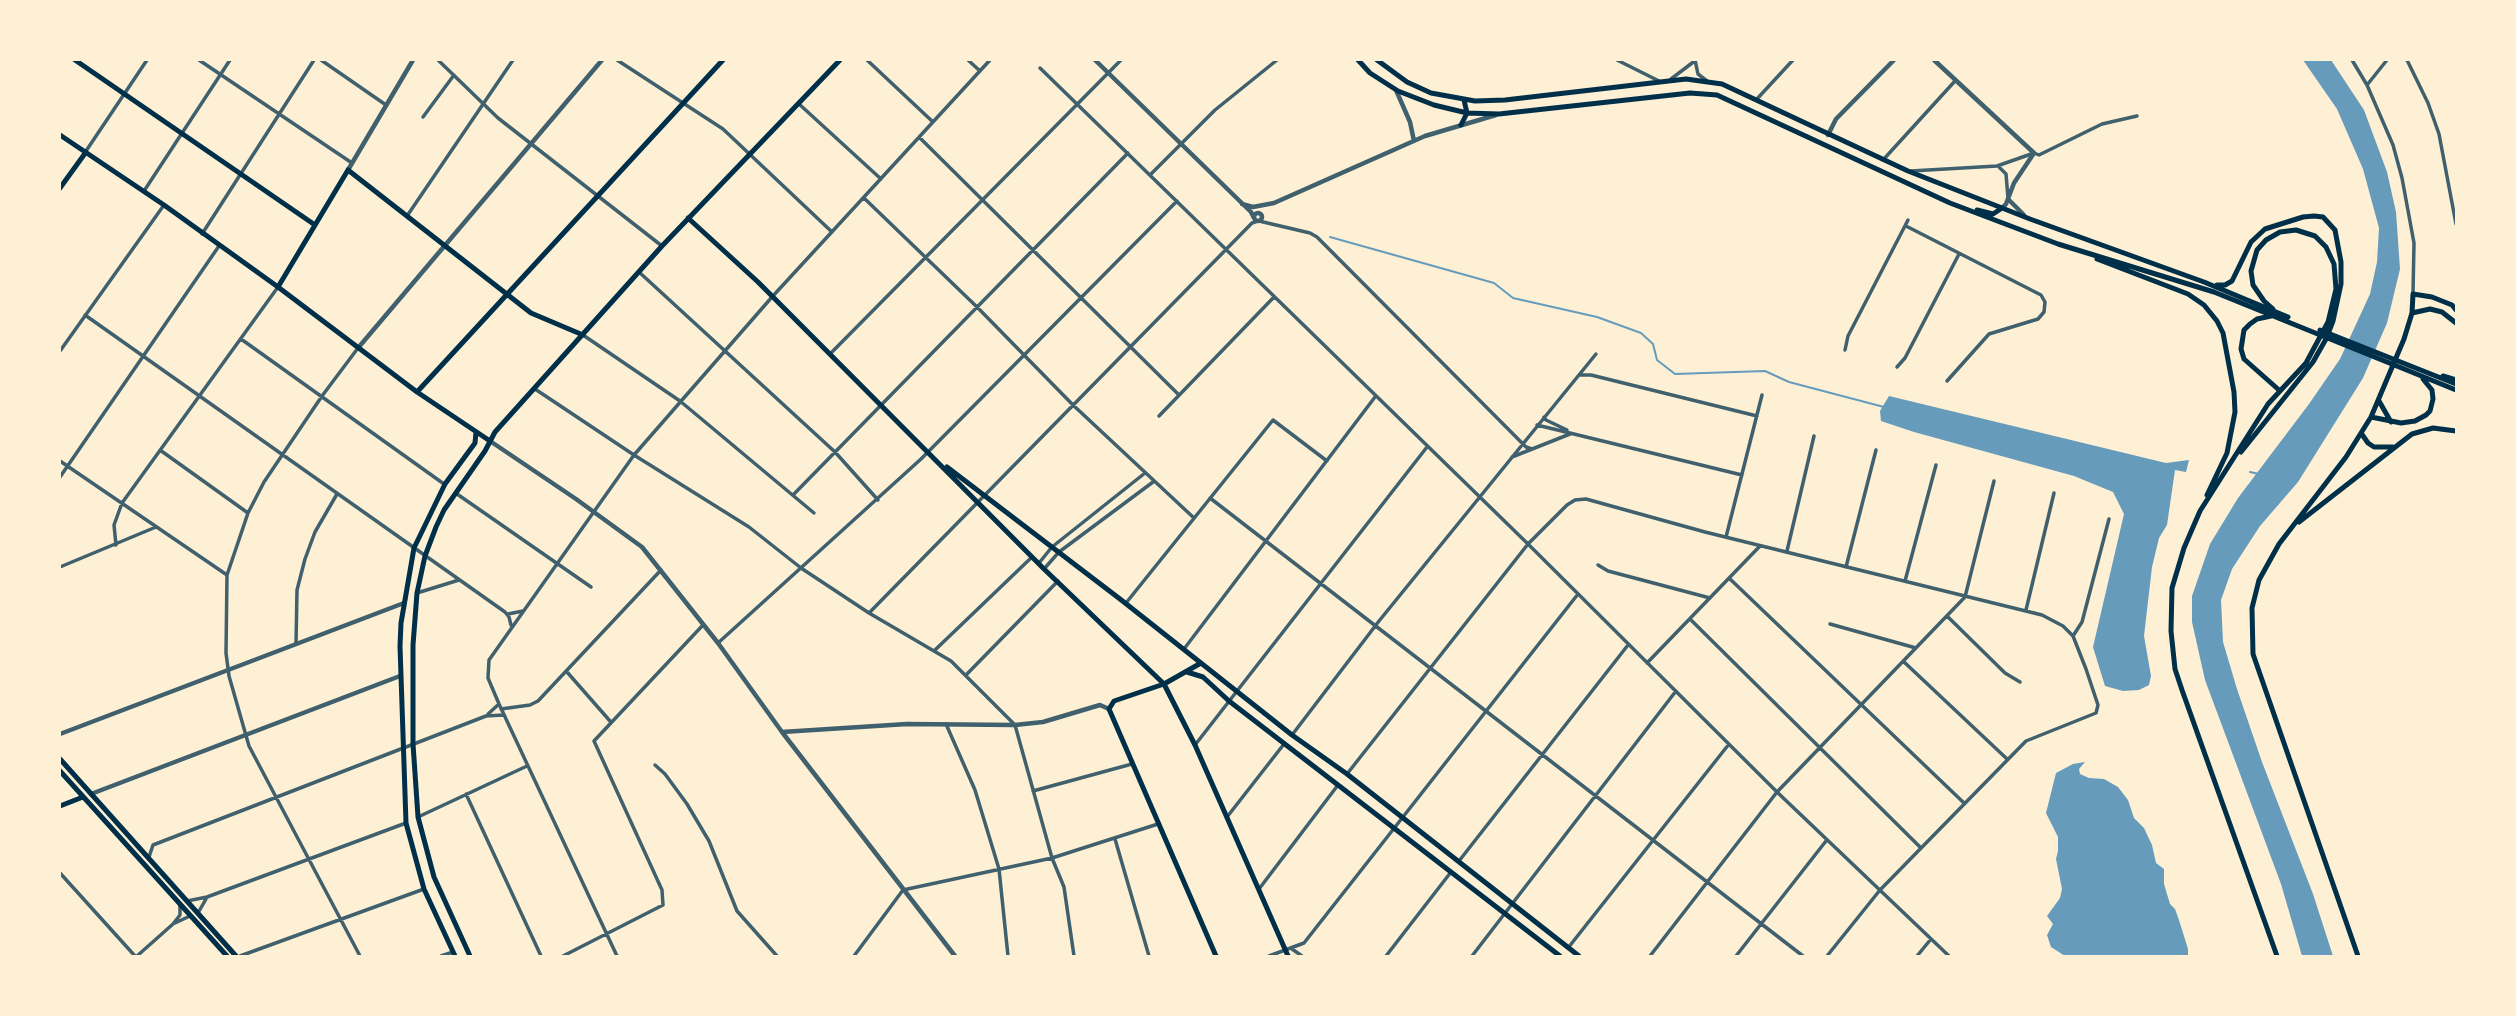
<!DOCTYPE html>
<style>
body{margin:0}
#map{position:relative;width:2516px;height:1016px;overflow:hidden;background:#fdf0d5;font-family:"Work Sans",sans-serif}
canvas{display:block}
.frame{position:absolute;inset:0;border:61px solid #fdf0d5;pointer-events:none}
</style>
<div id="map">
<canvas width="2516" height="1016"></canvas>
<div class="frame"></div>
</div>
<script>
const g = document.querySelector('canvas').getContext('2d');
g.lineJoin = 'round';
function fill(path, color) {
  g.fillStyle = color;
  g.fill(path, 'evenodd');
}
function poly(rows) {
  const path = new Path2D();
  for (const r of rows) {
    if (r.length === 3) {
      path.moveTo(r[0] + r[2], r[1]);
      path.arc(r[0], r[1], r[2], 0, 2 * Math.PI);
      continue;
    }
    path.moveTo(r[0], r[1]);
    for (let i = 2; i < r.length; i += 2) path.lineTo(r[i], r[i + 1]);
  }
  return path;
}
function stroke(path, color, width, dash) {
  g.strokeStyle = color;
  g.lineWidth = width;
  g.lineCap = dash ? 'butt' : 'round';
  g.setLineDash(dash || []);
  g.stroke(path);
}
fill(poly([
 [2303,60,2331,60,2364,110,2387,172,2396,212,2400,269,2387,323,2363,378,2298,482,2260,526,2232,569,2221,600,2223,642,2237,689,2262,762,2313,894,2333,956,2302,956,2281,884,2205,680,2192,622,2192,596,2210,544,2238,498,2309,404,2340,359,2370,294,2377,262,2379,228,2363,169,2337,109],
 [1889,396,2166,463,2189,460,2186,472,2175,470,2167,525,2159,538,2152,567,2144,636,2151,676,2149,685,2139,690,2123,691,2105,686,2093,647,2124,514,2113,492,2074,476,1914,432,1881,421,1880,411],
 [2085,762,2079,769,2080,774,2089,778,2104,779,2118,787,2128,800,2134,818,2144,828,2152,845,2156,863,2164,869,2164,884,2170,904,2175,909,2179,920,2188,949,2188,956,2065,956,2051,947,2047,935,2053,924,2047,916,2060,898,2062,889,2056,859,2058,851,2058,837,2046,813,2056,773,2073,764]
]), '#669bbc');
stroke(poly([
 [1330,237,1494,283,1513,298,1597,317,1641,333,1653,344,1657,360,1675,374,1765,371,1789,382,1884,407],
 [2250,472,2259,474]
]), '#669bbc', 2);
stroke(poly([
 [199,60,352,163],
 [321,60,386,105],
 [438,60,498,118,662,246],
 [617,60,723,129,832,232],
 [867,60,933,122],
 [968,60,980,71],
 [1617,60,1659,81],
 [1695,60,1698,74,1707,81],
 [2352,60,2367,85,2393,145,2402,178,2414,243,2413,294],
 [2407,60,2428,103,2439,134,2456,224],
 [1040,68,1528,544,1777,792,1949,956],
 [1671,79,1696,60],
 [2367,85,2387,60],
 [1756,100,1793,60],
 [799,104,881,179],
 [423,117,454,75],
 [919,137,1178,394],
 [86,151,147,60],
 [1883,160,1955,81],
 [1999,167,2006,174,2008,198],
 [1911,171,1997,166,2034,153,2039,155,2102,124,2137,116],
 [1150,175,1215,110,1277,60],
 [144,191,230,60],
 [864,198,977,307,1073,405,1194,518],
 [407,216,513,60],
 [1259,221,1310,233,1317,237,1526,447,1532,449],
 [1906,226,2041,295,2045,302,2044,312,2038,319,1989,334,1947,381],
 [202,234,314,60],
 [639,272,835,452,878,500],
 [85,315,505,612,509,617,511,625],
 [583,335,680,401,814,513],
 [241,339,444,484],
 [358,348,322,396,264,482,248,513,227,575,226,653,229,676,249,746,360,956],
 [1845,350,1848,336,1908,220],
 [60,351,164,205],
 [830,354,1121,60],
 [1897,367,1905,358,1959,254],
 [1580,375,1591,375,1757,416],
 [535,389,634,455,749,527,801,568,869,613,951,661,1015,725,1052,858,1064,887,1074,956],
 [1159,416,1274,297],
 [1544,417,1546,420,1567,430],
 [1537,425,1742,475],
 [160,450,248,513],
 [1512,457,1570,434],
 [60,461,227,575],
 [60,477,219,246],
 [457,494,591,587],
 [794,494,1128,153],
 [1210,498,1803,956],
 [1726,537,1762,395],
 [116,545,114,525,122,503,278,287],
 [1787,551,1814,436],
 [1039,563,1052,547,1145,473],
 [1598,565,1608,571,1710,598],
 [60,567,156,527],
 [1846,567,1876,450],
 [1044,569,1059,552,1153,482],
 [1729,578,1964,803],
 [1905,581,1936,465],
 [417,593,459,580],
 [1126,603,1273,420,1327,461],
 [2026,610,2054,493],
 [869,613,1252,223,1258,221],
 [508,614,523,611],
 [1947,616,2005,673,2020,682],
 [1690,619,1920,847],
 [1830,624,1916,648],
 [2073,636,2082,622,2109,519],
 [718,643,921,459,1177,201],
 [296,644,297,590,305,559,315,532,337,494],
 [1184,649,1375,397],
 [935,650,1032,557],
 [1903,661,2006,758],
 [1647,663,1760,546],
 [567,672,610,721],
 [966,675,1058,581],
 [501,709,530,705,538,701,661,570],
 [488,714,499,704],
 [946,724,975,790,999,869,1008,956],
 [1292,735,1379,621,1596,354],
 [1195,745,1427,447],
 [655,765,665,774,687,804,709,841,737,911,777,956],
 [1347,774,1528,544,1567,505,1575,500,1586,499,1705,532,2042,615,2063,626,2073,636,2086,669,2098,705,2096,713,2026,741,1880,890,1827,956],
 [1033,791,1132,764],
 [466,794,541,956],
 [418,817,527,766],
 [1227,817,1284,744],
 [1115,839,1149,956],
 [149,857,153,845,486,716,503,715],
 [1459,861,1628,645],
 [60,873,135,956],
 [1259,889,1338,785],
 [187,901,207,897,406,823],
 [198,913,206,899],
 [175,923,190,916],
 [1568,948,1729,744],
 [1292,949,1302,956],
 [137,956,173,924,180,915,180,905],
 [240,956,424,889],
 [441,956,453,952],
 [563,956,663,905,662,890,594,741,703,625],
 [617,956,499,704,488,678,489,660,634,455,772,297,990,60],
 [854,956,903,890,1052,858,1158,824],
 [1269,956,1304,943,1578,594],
 [1386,956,1451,872],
 [1472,956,1676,691],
 [1650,956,1777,792,1965,597,1994,481],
 [1736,956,1826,841],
 [1917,956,1931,939]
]), '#3f606c', 3.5);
stroke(poly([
 [1095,60,1251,212,1254,218],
 [1934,60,2034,153,2014,183,2006,204,2002,208],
 [1396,90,1410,122,1414,141],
 [1828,135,1836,119,1894,60],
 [348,170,413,60],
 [2008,199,2024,215],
 [1242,204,1253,207,1274,203,1425,136,1496,115],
 [1258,217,4],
 [358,348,602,60],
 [490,441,576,499,642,547,718,643,782,732,955,956],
 [782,732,907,724,1015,725,1043,722,1100,705,1109,709],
 [60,734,404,603],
 [91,794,400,676]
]), '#3f606c', 4.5);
stroke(poly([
 [75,60,315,225],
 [1358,60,1370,73,1398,91,1434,105,1467,113,1499,114,1690,93,1717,95,1950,203,2058,244,2214,292,2456,390],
 [1377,60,1407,82,1431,93,1475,101,1505,100,1686,79,1722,84,1908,171,2030,219,2204,282,2288,317],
 [1461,125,1467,113,1464,100],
 [60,135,164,205,278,287,417,392,490,441],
 [60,188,86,152],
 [1977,210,1993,214,2002,208],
 [688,218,758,282,1044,569,1164,684,1195,745,1288,956],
 [2097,259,2188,294,2204,305,2217,321,2223,333,2234,392,2235,412,2227,453,2207,495],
 [2217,285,2225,285,2232,281,2251,242,2265,229,2303,217,2314,216,2323,217,2335,230,2341,262,2341,284,2333,321,2326,339,2313,362,2241,452],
 [278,287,348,170,531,313,583,335],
 [2273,309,2264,301,2253,285,2251,271,2257,250,2266,240,2280,232,2296,230,2315,236,2326,247,2334,264,2336,289,2328,322,2306,363,2268,404,2200,511,2184,548,2172,588,2171,631,2175,669,2182,690,2277,956],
 [2412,313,2430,309,2442,312,2456,323],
 [2271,316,2257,319,2250,324,2244,330,2241,349,2244,359,2279,390],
 [2320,330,2456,384],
 [2443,376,2456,380],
 [417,392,723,60],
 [2379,401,2391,422],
 [2371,417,2401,423,2415,421,2426,415,2430,411,2433,399,2432,390,2423,379],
 [2361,433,2368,443,2374,447,2393,447],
 [947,467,1120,599,1292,735,1347,774,1579,956],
 [2299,522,2412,434,2433,428,2456,431],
 [1201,663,1164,684,1114,701,1109,709,1216,956],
 [1187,672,1203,677,1229,701,1560,956],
 [60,759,236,956],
 [60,771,227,956],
 [60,806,83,797],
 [455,956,424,889,406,823,400,646,401,623,414,548,445,484,475,443,476,432],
 [470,956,434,877,418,817,413,744,413,645,417,593,425,556,436,527,444,510,485,451,495,432,662,246,840,60],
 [2358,956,2253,654,2252,608,2259,580,2279,544,2346,457,2371,417,2404,339,2412,313,2413,294,2432,297,2452,305,2456,310]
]), '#003049', 5);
</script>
